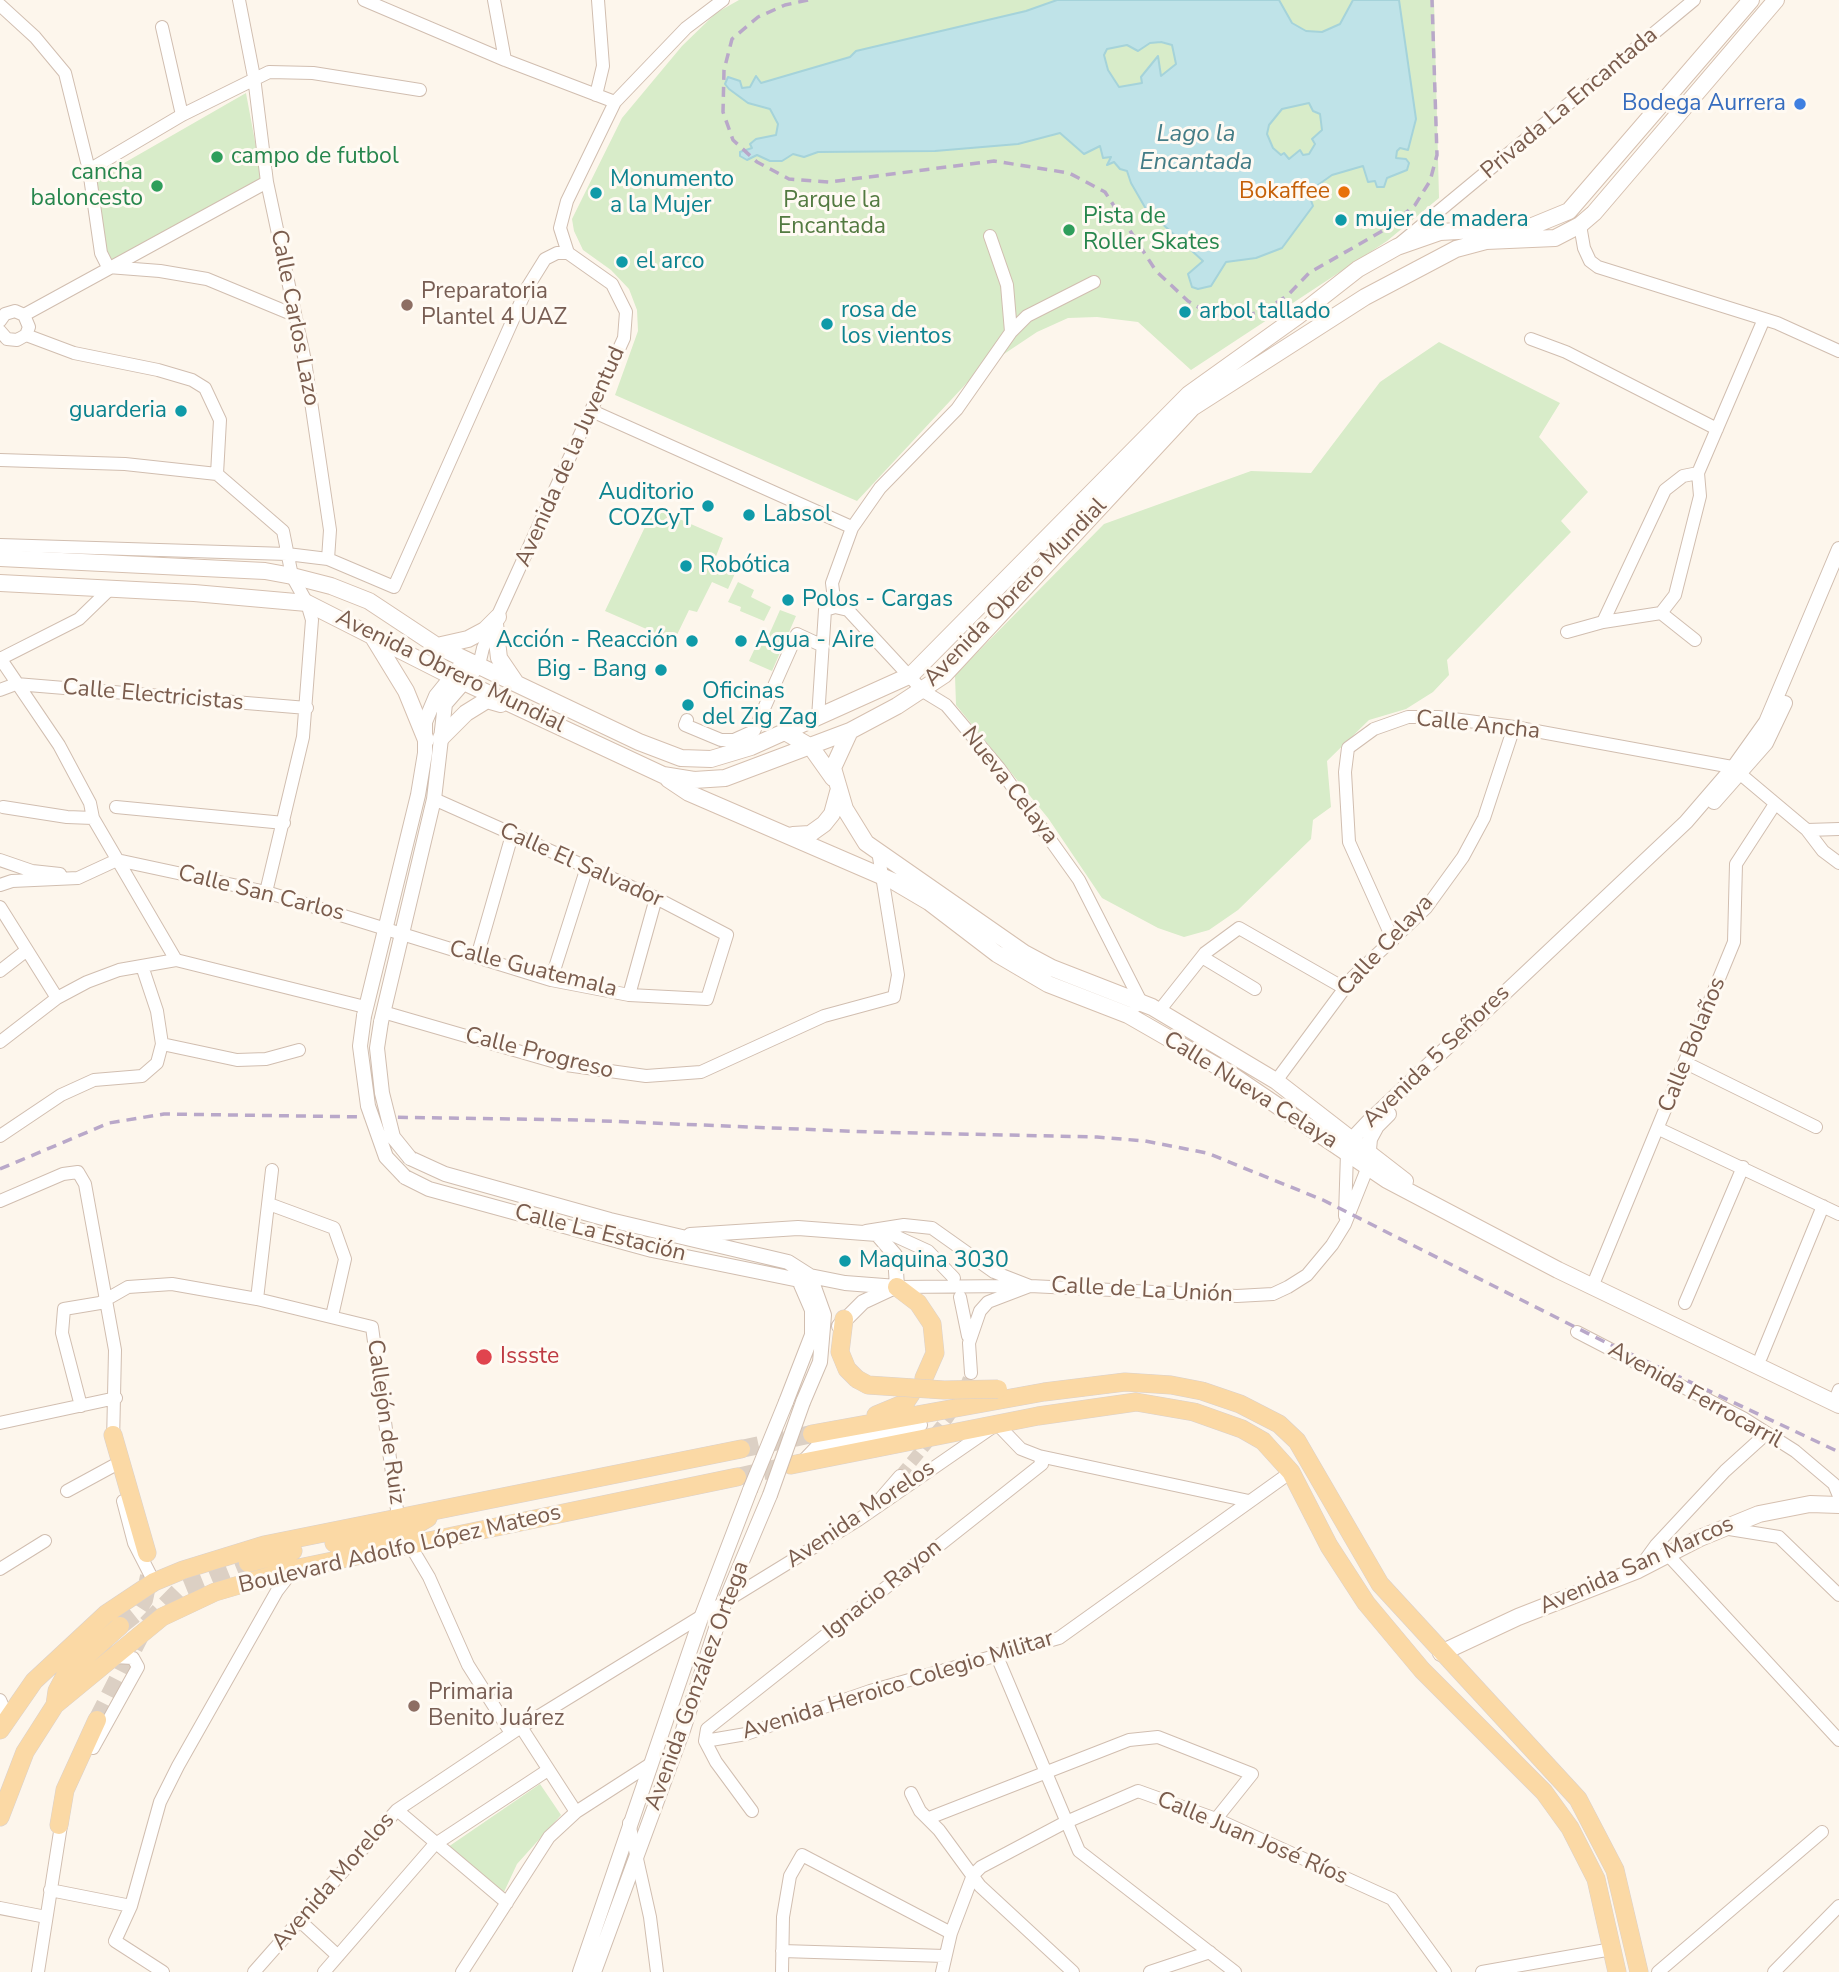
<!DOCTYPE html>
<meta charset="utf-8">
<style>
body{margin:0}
canvas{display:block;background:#fdf6ec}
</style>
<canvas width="1839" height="1972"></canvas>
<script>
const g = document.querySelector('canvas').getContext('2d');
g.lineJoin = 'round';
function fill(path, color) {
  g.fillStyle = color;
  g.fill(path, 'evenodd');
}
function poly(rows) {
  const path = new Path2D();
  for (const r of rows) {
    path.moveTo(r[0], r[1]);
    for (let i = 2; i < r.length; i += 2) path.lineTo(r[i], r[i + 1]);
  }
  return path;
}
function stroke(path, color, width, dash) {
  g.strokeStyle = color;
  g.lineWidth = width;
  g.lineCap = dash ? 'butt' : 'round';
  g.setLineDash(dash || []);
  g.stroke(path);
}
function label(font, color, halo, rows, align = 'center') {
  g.font = font + ' "Nunito Sans",sans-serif';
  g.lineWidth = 6;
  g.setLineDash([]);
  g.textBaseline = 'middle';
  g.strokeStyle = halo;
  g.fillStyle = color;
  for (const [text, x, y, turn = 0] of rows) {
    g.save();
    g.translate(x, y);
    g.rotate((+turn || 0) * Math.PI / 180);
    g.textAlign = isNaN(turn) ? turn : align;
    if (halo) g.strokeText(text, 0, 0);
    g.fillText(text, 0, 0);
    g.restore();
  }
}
fill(poly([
 [739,0,1434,0,1439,198,1387,241,1191,370,1138,322,1097,317,1068,318,1037,332,977,372,857,501,615,395,638,331,637,310,629,289,611,270,583,250,574,231,572,219,622,118,682,46,716,13],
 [246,93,262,179,106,265,91,182],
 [1439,342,1560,403,1539,437,1588,492,1561,521,1571,532,1447,660,1449,675,1433,692,1406,709,1369,720,1327,761,1331,807,1313,820,1311,839,1238,910,1209,930,1184,937,1158,928,1102,898,1048,818,956,705,955,675,1104,524,1251,471,1311,473,1380,382],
 [654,508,723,538,715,559,737,569,728,589,712,582,697,612,689,610,674,641,605,611],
 [738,582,754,590,751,597,771,607,764,621,740,611,741,607,728,602],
 [780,610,796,616,772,671,749,661,761,635,768,637],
 [540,1784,561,1815,517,1864,504,1892,448,1847]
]), '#d8ecc9');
const water = poly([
 [1057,0,1279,0,1292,23,1306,31,1322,32,1340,24,1353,0,1399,0,1416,119,1408,150,1400,148,1397,151,1396,158,1406,159,1409,163,1407,170,1387,178,1384,187,1377,187,1375,181,1368,182,1363,166,1332,175,1308,192,1313,206,1282,248,1256,258,1226,262,1211,286,1198,289,1192,287,1188,274,1203,261,1146,209,1131,183,1127,171,1120,169,1114,162,1107,165,1111,157,1103,158,1100,146,1084,154,1060,133,1018,144,935,151,818,152,804,157,793,154,782,161,770,161,757,155,747,160,740,156,740,152,752,148,750,144,756,139,776,135,778,124,770,109,748,103,729,89,725,84,728,77,740,81,742,88,750,87,756,76,761,83,850,57,856,51,1026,11,1057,0],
 [1161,42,1172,45,1176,64,1161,76,1158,56,1141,77,1142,83,1119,87,1108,70,1104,55,1107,49,1127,45,1138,51,1150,43,1161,42],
 [1309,103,1313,111,1320,114,1322,130,1312,139,1315,144,1309,154,1303,155,1300,150,1289,159,1284,153,1281,155,1273,148,1267,134,1269,125,1282,109,1309,103]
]);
fill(water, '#bfe3e8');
stroke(water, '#a5d3da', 2);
stroke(poly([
 [900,1476,947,1419,960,1400,971,1373]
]), '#dcd0c4', 12, [12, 6]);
stroke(poly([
 [741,1449,812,1434],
 [737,1477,791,1465],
 [120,1626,135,1614,144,1600,149,1576],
 [97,1720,145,1626,179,1591,248,1563]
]), '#dcd0c4', 18, [18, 9]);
const minor = poly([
 [239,0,254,77,267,182,305,361,330,530,328,559],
 [364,0,505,60,615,102],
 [494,0,505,60],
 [0,5,35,37,65,73,89,170,101,253,108,267,160,271,207,279,294,315],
 [162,27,182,115],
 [596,95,603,66,598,0],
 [89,170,182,115,269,72,313,73,420,90],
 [1580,225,1584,248,1590,261,1598,267,1777,323,1839,351],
 [990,236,1007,285,1011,332],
 [1398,245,1694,0],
 [24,315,267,182],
 [0,321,5,314,15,311,24,315,29,327,26,335,17,340,7,339,0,331],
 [26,335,74,353,158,370,192,380,205,388,220,420,217,474],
 [1531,339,1566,352,1717,429],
 [592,411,849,526],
 [0,460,125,464,217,474,283,531,292,576,307,603,312,620,303,737,266,892],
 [0,545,287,554,328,559,394,587,527,288,545,259,557,253,568,253],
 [835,607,848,610,923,691,946,705,999,768,1079,880,1141,1002,1136,1006],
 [835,607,832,583,852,528,880,488,957,409,1011,332,1027,316,1094,282],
 [1661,613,1675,595,1700,496,1698,473,1764,319],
 [1603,622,1665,490,1683,476,1698,473],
 [1567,632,1603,622,1661,613,1695,640],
 [0,658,59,745,90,803,93,818,176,960],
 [0,659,79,619,111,588],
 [479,665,483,648,624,338,626,312,612,284,568,253,560,228,567,201,615,102,686,28,723,0],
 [0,690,16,684,307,708],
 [818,718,825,610,835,607],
 [687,720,685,725,721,740,734,740,754,731,797,634,823,646],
 [3,807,67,817,93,818],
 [116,807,284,823],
 [1807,830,1839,829],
 [0,860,32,871,60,874],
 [0,885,12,881,78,878,117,860,266,892,551,980,629,995,707,999,727,935,656,898,434,799],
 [0,907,57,998],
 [1393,940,1349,842,1345,772,1348,748,1374,729,1408,717,1438,717,1514,727,1732,767,1807,830,1823,851,1839,863],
 [477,957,512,835],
 [1202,957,1255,989],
 [0,971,27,950],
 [551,980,587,867],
 [629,995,656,898],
 [1159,1011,1205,953,1239,928,1344,988],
 [383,1012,566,1065,646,1076,701,1072,824,1016,894,997,898,975,878,851],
 [0,1042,57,998,87,982,119,970,176,960,365,1007],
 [162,1044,237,1060,266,1059,299,1050],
 [1686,1063,1816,1127],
 [1276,1081,1353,977,1426,908,1463,857,1484,818,1514,727],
 [1659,1129,1839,1214],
 [0,1136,61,1095,94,1080,142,1076,157,1063,162,1044,157,1011,142,966],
 [0,1201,63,1174,78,1172,85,1184,115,1350,113,1443],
 [269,1204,334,1228,345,1259,332,1316],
 [1345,1216,1347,1153],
 [866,1231,904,1225,932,1228,994,1272,1030,1286],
 [877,1234,893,1235,928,1251,954,1278],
 [897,1287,1015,1286],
 [1592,1287,1734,942,1736,864,1775,804],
 [960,1297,968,1336],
 [257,1299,272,1170],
 [1685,1303,1743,1167],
 [1577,1332,1743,1418,1795,1451,1834,1484,1839,1496],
 [1761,1357,1823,1206],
 [971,1373,969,1343,980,1311,988,1302,1030,1286,1237,1296,1273,1294,1288,1287,1307,1275,1332,1245,1345,1224,1367,1169],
 [1837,1395,1839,1390],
 [81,1406,62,1333,64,1309,100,1303,128,1287,172,1284,257,1299,372,1327,398,1517],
 [0,1423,116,1398],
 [801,1463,818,1445,921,1425],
 [67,1491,113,1466],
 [881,1498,900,1476],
 [123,1501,134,1543,154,1582],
 [1723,1528,1779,1537,1839,1595],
 [410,1545,429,1577,468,1665,511,1733],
 [1668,1555,1839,1740],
 [1640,1567,1656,1545,1725,1471,1767,1433],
 [0,1569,45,1541],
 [996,1654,1079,1851,1235,1972],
 [0,1700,8,1718],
 [521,1727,576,1812],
 [705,1741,746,1734,870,1691,1059,1638,1291,1472],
 [705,1741,707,1729,1042,1464,1039,1456],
 [705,1741,716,1762,752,1811],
 [93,1748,138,1667,133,1658,114,1657],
 [911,1793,920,1811,939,1830,980,1886,1073,1972],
 [397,1810,507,1903],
 [929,1818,1129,1740,1158,1737,1252,1774,1216,1819],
 [629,1823,650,1917,657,1972],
 [50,1890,131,1906],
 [0,1908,46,1917],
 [300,1921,338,1956],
 [782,1951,945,1956],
 [38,1972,62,1819],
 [163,1972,115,1941,131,1906,160,1802,178,1766,277,1591,294,1569],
 [254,1972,397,1810,521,1727,858,1520,997,1424,1021,1449,1039,1456,1249,1501],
 [324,1972,434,1845,548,1770],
 [462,1972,549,1837,576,1812,649,1765],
 [782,1972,783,1917,790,1876,802,1855,951,1933],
 [942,1972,951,1933,973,1875,981,1867,1064,1823,1138,1791,1216,1819,1392,1899,1445,1972],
 [1150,1972,1210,1952],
 [1482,1972,1612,1949],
 [1658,1972,1822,1832],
 [1774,1972,1839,1906]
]);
const tertiary = poly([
 [1714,802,1766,743,1785,703],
 [364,1016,418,795,425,753,425,722,436,696,466,659],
 [381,1022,434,799,445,704,479,665],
 [1349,1148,1353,1138,1370,1120,1686,822,1736,764,1766,722,1839,549],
 [410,1158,445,1174,610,1220,788,1262,810,1276,824,1315,820,1362,803,1402],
 [1368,1160,1370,1139,1377,1126,1389,1114],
 [405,1177,429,1189,652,1250,799,1280,810,1276,845,1283,897,1287],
 [690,1235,798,1228,877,1234,895,1255,897,1287],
 [839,1326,863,1302,893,1288],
 [786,1402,812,1335,812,1310,799,1280],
 [580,1972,701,1618,750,1490],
 [594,1972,683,1730,724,1604,770,1495]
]);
const secondary = poly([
 [0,558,265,571,292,576,331,586,369,601,437,646,639,742,681,758,711,759,751,747,911,675,1189,394,1298,316,1358,269,1397,247,1440,232,1530,227,1569,211,1751,0],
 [0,583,194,593,307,603,451,676,663,775,694,780,725,778,850,731,897,706,944,675,1192,408,1365,297,1456,249,1486,241,1555,238,1580,225,1594,213,1776,0],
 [495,624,499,658,516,683],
 [373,637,406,691,426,740],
 [437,646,468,639,485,630,498,617],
 [850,731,833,768,845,809,866,843,1024,953,1052,968,1152,1007,1276,1081,1405,1181],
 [785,732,811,747,833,778],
 [441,738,466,713,487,700,501,704],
 [668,779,689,793,895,882,929,902,997,954,1048,984,1128,1015,1229,1073,1387,1180,1558,1270,1839,1405],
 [793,835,810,834,824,824,832,814,838,792],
 [1441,1653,1518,1617,1638,1570,1700,1538,1759,1514,1810,1504,1839,1505]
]);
const primary = poly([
 [897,1287,918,1303,932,1324,935,1353,924,1378],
 [844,1319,840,1352,847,1369,857,1379],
 [876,1415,905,1403,911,1394],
 [812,1434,1044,1392,1125,1382,1171,1385,1202,1391,1240,1404,1279,1424,1297,1441,1380,1584,1578,1799,1615,1870,1639,1972],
 [113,1435,147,1553],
 [791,1465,1038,1416,1136,1402,1194,1412,1242,1429,1263,1441,1291,1472,1329,1546,1366,1603,1422,1670,1544,1792,1570,1828,1596,1879,1617,1972],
 [334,1543,409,1529,428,1518],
 [248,1563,293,1551],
 [55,1705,57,1691,66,1674,120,1626],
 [0,1730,34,1681,106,1614,154,1582,183,1570,264,1545,741,1449],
 [0,1817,25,1752,55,1705,162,1617,215,1592,294,1569,737,1477],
 [59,1825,65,1790,97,1720]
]);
stroke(minor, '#d1beb0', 14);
stroke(tertiary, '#d1beb0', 16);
stroke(secondary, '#d6c0b0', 18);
stroke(primary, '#dad1cd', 19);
stroke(minor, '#fff', 12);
stroke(tertiary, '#fff', 14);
stroke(secondary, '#fff', 16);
stroke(primary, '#fbd9a5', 18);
stroke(poly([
 [808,0,785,5,758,17,732,39,724,70,723,112,733,140,757,162,789,179,829,182,994,161,1069,173,1105,192,1156,271,1188,301,1210,314,1235,318,1264,311,1288,295,1309,273,1389,227,1415,205,1430,181,1437,155,1432,0],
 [0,1169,109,1123,164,1114,580,1120,870,1132,1097,1137,1145,1141,1207,1153,1323,1200,1605,1342,1839,1452]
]), '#b9a8c9', 3.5, [10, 7]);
const tertiaryBridge = poly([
 [364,1016,360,1046,368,1106,386,1157,405,1177],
 [381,1022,377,1048,382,1093,393,1137,410,1158],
 [750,1490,786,1402],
 [770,1495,803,1402]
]);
const primaryBridge = poly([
 [857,1379,868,1385,944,1390,998,1389]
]);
stroke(tertiaryBridge, '#d1beb0', 16, []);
stroke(primaryBridge, '#dad1cd', 19, []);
stroke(tertiaryBridge, '#fff', 14);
stroke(primaryBridge, '#fbd9a5', 18);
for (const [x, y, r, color] of [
 [1800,104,7,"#3f7fe0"],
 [217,157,7,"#2e9e5b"],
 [157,186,7,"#2e9e5b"],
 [1344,192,7,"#e8710a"],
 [596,193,7,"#0f9aa8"],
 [1341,220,7,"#0f9aa8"],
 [1069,230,7,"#2e9e5b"],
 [622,262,7,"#0f9aa8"],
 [407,305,7,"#8d6e63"],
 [1185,312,7,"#0f9aa8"],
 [827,324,7,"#0f9aa8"],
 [181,411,7,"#0f9aa8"],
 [708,506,7,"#0f9aa8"],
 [749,515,7,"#0f9aa8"],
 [686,566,7,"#0f9aa8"],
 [788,600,7,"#0f9aa8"],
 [692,641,7,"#0f9aa8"],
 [741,641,7,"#0f9aa8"],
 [661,670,7,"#0f9aa8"],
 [688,705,7,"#0f9aa8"],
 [845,1261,7,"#0f9aa8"],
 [484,1357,9,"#e0444e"],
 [414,1706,7,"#8d6e63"]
]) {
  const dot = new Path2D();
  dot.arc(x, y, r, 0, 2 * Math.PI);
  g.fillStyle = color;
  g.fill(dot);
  stroke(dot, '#fffaf3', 2.5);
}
label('23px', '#7a5c4d', '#fffaf3', [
 ["Privada La Encantada",1570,104,-40],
 ["Calle Carlos Lazo",294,318,79],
 ["Avenida de la Juventud",571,457,-66],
 ["Avenida Obrero Mundial",1016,593,-46],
 ["Avenida Obrero Mundial",450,672,26],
 ["Calle Electricistas",153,696,5],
 ["Calle Ancha",1478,726,6],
 ["Nueva Celaya",1009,786,52],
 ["Calle El Salvador",581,866,24],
 ["Calle San Carlos",261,894,14],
 ["Calle Celaya",1386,946,-47],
 ["Calle Guatemala",533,970,14],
 ["Calle Bolaños",1693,1045,-68],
 ["Calle Progreso",539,1054,14],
 ["Avenida 5 Señores",1437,1057,-44],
 ["Calle Nueva Celaya",1250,1091,32],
 ["Calle La Estación",600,1234,14],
 ["Calle de La Unión",1142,1291,3],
 ["Avenida Ferrocarril",1695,1396,29],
 ["Callejón de Ruiz",385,1422,82],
 ["Avenida Morelos",861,1515,-34],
 ["Boulevard Adolfo López Mateos",400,1550,-13],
 ["Avenida San Marcos",1637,1566,-24],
 ["Ignacio Rayon",883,1590,-39],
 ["Avenida González Ortega",698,1686,-70],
 ["Avenida Heroico Colegio Militar",898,1686,-17],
 ["Calle Juan José Ríos",1252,1839,23],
 ["Avenida Morelos",334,1882,-49]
]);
label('23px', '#366cbe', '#fffaf3', [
 ["Bodega Aurrera",1786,104]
], 'right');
label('23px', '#27864d', '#fffaf3', [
 ["campo de futbol",231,157],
 ["cancha",143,173,"right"],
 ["baloncesto",143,199,"right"],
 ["Pista de",1083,217],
 ["Roller Skates",1083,243]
], 'left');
label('23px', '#0d838f', '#fffaf3', [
 ["Monumento",610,180],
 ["a la Mujer",610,206],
 ["mujer de madera",1355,220],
 ["el arco",636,262],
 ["rosa de",841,311],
 ["los vientos",841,337],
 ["arbol tallado",1199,312],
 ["guarderia",167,411,"right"],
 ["Auditorio",694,493,"right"],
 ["COZCyT",694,519,"right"],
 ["Labsol",763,515],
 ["Robótica",700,566],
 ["Polos - Cargas",802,600],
 ["Acción - Reacción",678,641,"right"],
 ["Agua - Aire",755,641],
 ["Big - Bang",647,670,"right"],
 ["Oficinas",702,692],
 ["del Zig Zag",702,718],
 ["Maquina 3030",859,1261]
], 'left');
label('23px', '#c56008', '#fffaf3', [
 ["Bokaffee",1330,192]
], 'right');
label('23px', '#537a41', '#fffaf3', [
 ["Parque la",832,201],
 ["Encantada",832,227]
]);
label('23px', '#785e54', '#fffaf3', [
 ["Preparatoria",421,292],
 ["Plantel 4 UAZ",421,318],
 ["Primaria",428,1693],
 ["Benito Juárez",428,1719]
], 'left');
label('23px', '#be3a42', '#fffaf3', [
 ["Issste",500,1357]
], 'left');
label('italic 24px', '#437c86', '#fffaf3', [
 ["Lago la",1196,135],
 ["Encantada",1196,163]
]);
</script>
